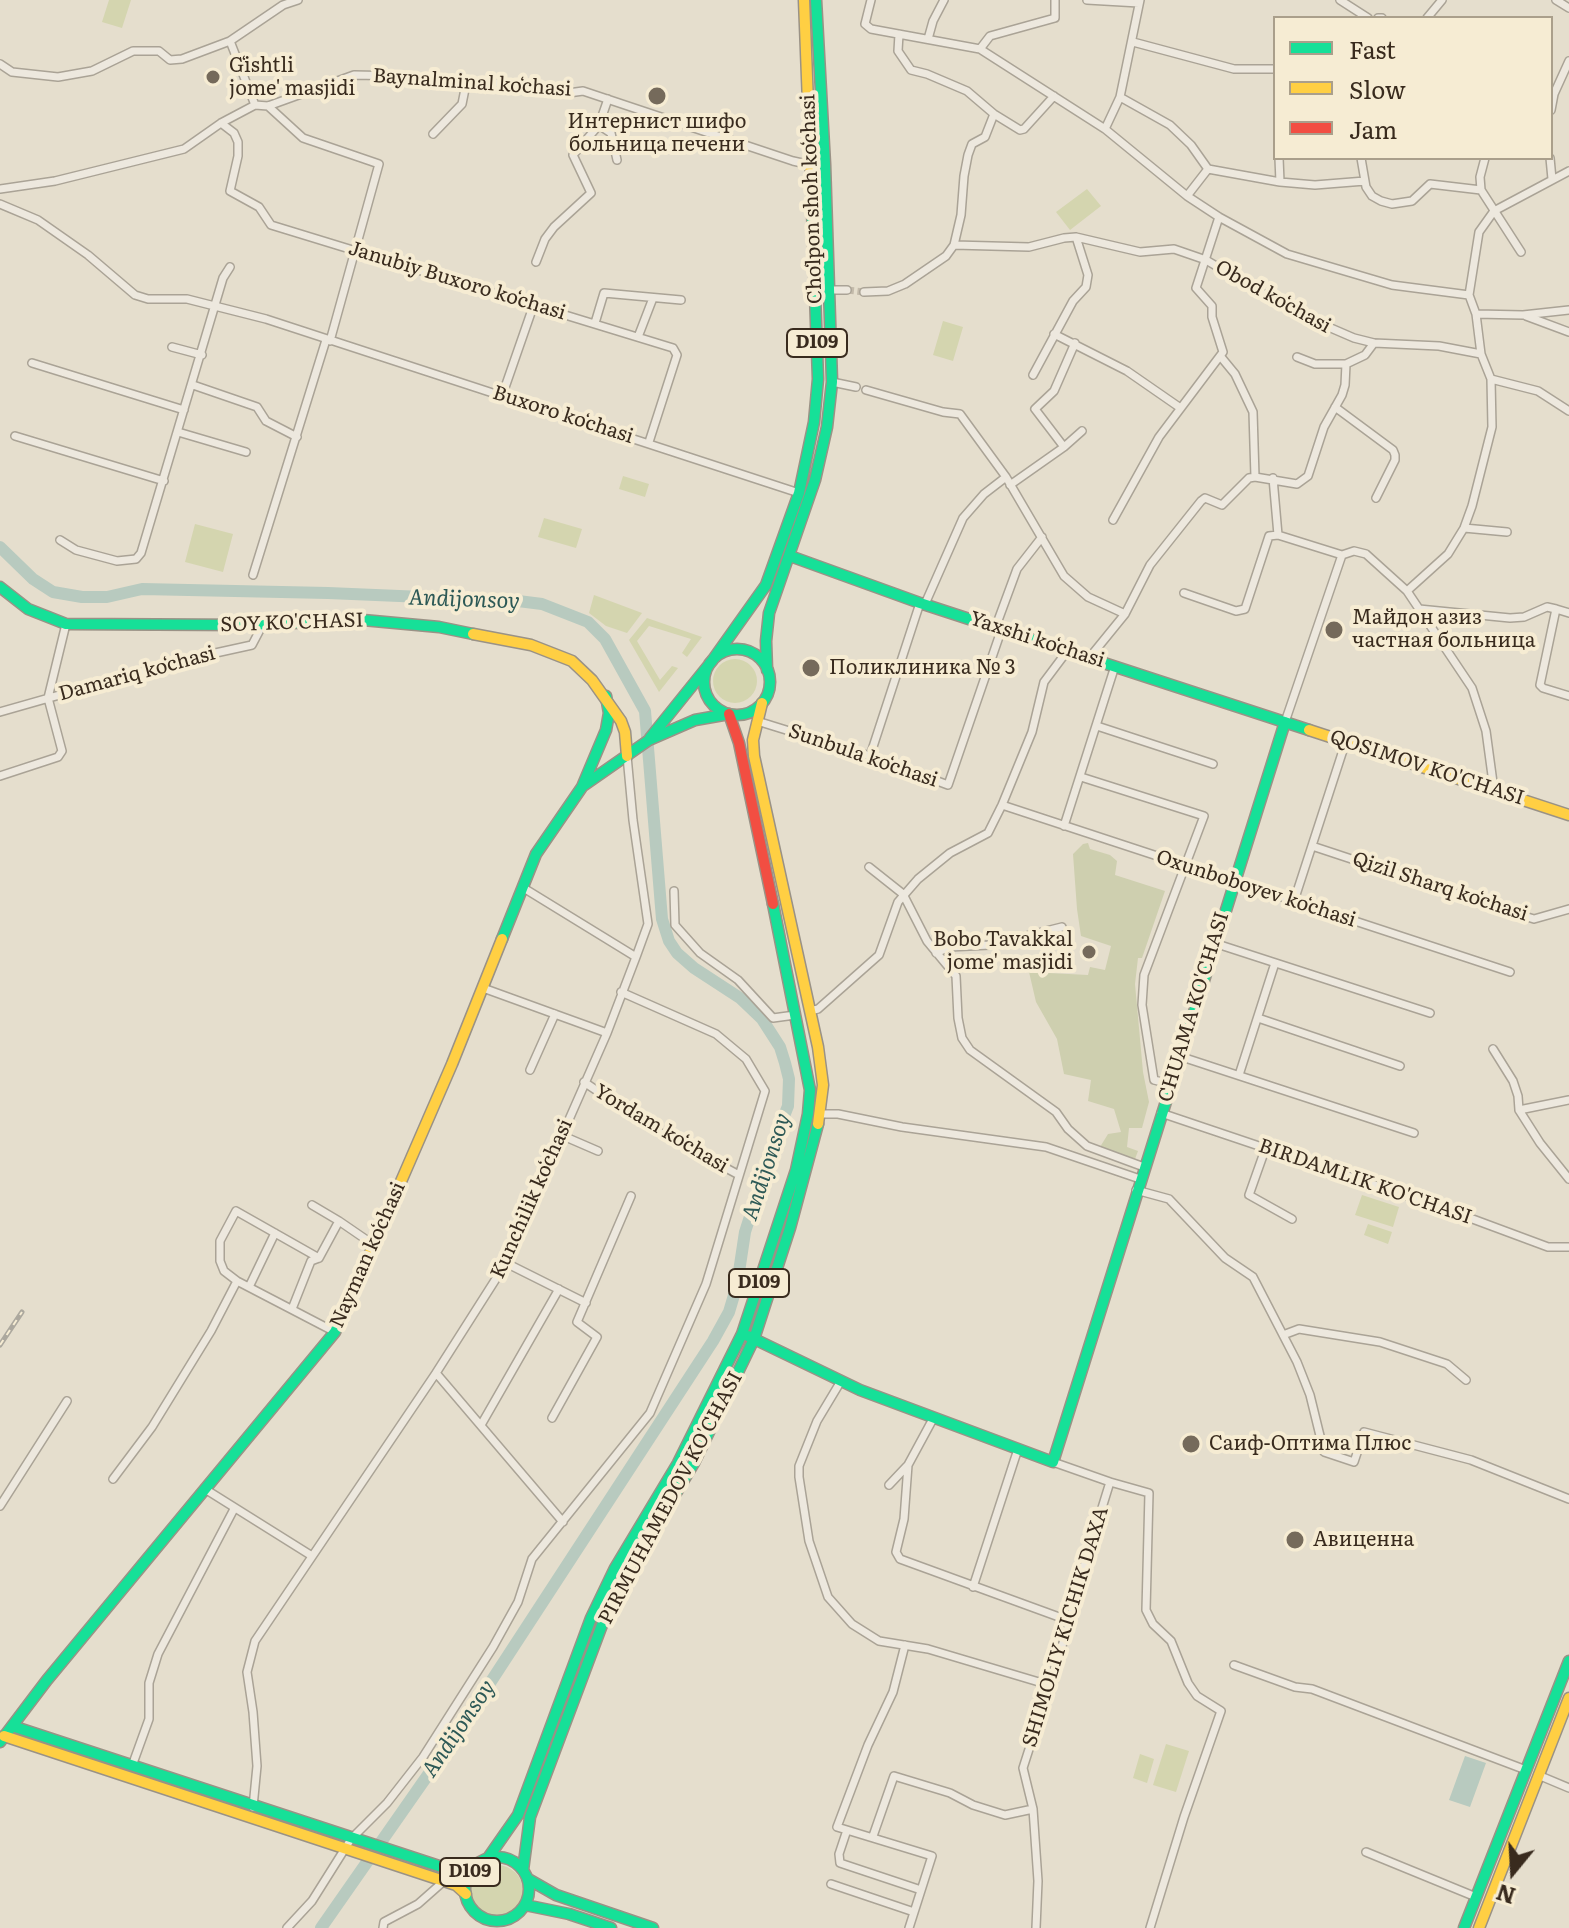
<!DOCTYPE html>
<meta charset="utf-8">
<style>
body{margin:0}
#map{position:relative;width:1569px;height:1928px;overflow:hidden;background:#e5decd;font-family:Literata,serif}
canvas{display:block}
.legend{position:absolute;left:1273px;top:16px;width:280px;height:144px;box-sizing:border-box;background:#f6ecd3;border:2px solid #aa9f8b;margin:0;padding:10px 14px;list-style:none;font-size:24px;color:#392b1e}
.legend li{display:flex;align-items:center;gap:16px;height:40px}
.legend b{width:40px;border:2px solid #aa9f8b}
.north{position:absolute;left:1473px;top:1832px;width:80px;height:80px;-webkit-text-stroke:6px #f6ecd3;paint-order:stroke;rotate:198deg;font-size:22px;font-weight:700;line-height:32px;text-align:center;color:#392b1e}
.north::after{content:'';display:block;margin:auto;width:28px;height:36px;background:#392b1e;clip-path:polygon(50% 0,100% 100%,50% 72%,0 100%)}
</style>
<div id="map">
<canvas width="1569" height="1928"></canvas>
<ul class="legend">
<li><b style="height:10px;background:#16e098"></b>Fast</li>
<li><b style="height:10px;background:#ffcf43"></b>Slow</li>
<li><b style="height:10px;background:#f24e42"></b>Jam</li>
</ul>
<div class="north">N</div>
</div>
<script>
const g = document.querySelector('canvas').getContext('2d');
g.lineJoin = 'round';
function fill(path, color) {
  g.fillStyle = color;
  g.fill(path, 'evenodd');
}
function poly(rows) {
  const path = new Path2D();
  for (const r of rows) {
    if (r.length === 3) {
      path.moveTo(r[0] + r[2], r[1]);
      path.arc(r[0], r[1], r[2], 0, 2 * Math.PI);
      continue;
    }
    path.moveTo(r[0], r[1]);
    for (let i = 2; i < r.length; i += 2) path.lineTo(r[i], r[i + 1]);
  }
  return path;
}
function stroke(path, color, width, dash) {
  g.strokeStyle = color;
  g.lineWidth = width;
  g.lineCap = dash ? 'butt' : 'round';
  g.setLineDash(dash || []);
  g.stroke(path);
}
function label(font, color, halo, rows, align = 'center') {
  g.font = font + ' Literata,serif';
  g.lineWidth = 8;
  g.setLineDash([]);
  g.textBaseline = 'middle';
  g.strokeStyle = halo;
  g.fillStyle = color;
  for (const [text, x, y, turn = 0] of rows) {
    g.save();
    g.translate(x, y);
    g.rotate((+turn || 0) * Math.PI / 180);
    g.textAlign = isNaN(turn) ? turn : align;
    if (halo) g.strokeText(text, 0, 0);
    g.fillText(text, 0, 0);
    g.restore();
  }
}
fill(poly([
 [109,0,131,0,122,28,102,22],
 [1087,189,1101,206,1070,230,1056,212],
 [943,321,963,327,953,361,933,355],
 [623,476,649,484,645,497,619,489],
 [544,518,582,529,576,548,538,537],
 [195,524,233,534,223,572,185,562],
 [594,595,642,613,627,633,606,626,589,613],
 [647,618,702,637,687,657,682,653,691,639,649,626,637,641,660,680,672,666,678,668,659,692,629,640],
 [735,681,22],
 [1362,1195,1399,1207,1393,1227,1355,1215],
 [1368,1224,1392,1232,1388,1244,1364,1235],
 [1166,1744,1189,1751,1176,1792,1153,1785],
 [1140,1754,1154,1759,1147,1783,1133,1778],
 [497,1891,26]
]), '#d4d5af');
fill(poly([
 [1088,843,1090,849,1110,855,1117,861,1115,875,1165,891,1142,958,1138,958,1135,984,1143,1072,1149,1102,1142,1128,1129,1128,1127,1147,1138,1151,1135,1159,1100,1147,1108,1134,1121,1132,1114,1109,1088,1101,1091,1080,1064,1074,1057,1039,1036,1002,1029,972,1088,975,1090,967,1105,970,1111,946,1081,936,1077,909,1073,854,1083,844]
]), '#cecfaf');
fill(poly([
 [1465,1756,1486,1763,1470,1807,1449,1800]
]), '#b8cabf');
stroke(poly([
 [0,547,33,579,53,592,82,597,107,597,142,589,328,593,518,601,542,604,588,622,605,639,645,711,662,919,669,941,677,953,694,968,740,998,762,1019,780,1047,785,1063,789,1079,788,1106,776,1136,745,1232,737,1285,729,1312,713,1341,460,1729,321,1928]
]), '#b8cabf', 12);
stroke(poly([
 [847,290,864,292]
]), '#c3baaa', 7, [7, 3.5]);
const street = poly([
 [871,0,865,24,871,29,980,49,1105,129,1187,196,1219,217,1287,254,1392,285,1469,295],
 [1087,0,1139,3],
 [1340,0,1368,18],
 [1556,0,1569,8],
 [1378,18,1382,18],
 [1427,18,1442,0],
 [899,34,898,51,911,70,927,74,967,91,994,114,1020,130,1024,129,1054,96],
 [928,39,933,21,944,0],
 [230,41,255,105],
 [1133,42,1234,69,1275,69],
 [980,49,990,36,1055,18,1055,0],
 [0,64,12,72,58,77,92,71,133,51,159,51,170,60,182,59,230,41,283,5,298,0],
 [1120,97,1170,125,1191,145,1208,169],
 [268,106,303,138,379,164,330,341],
 [1551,110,1554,94,1569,61],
 [221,123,234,133,238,142,238,156,230,191,259,207,271,225,673,348,677,355,649,442],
 [599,125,611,133,617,160],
 [1105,129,1120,97,1140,0],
 [433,134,462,104,466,84],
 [1279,158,1280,182],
 [1361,158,1366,187,1372,196,1381,201,1392,204,1412,201,1430,184,1481,190,1521,252],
 [1550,158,1552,179],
 [0,189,55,181,184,149,221,123,255,105,268,106,354,75,403,76,454,84,490,82,561,94,583,91,793,161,811,165],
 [1481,190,1480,177,1485,158],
 [1187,196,1208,169,1280,182,1315,185,1365,181],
 [0,204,38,220,88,255,135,295,148,299,187,299,266,319,799,493],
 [954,245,961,215,964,176,968,155,972,144,985,137,994,114],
 [536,262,545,239,554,227,591,193,573,155,599,125,608,99],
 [829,290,847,290],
 [864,292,888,291,905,284,946,256,954,245,1029,247,1064,238,1076,237,1140,252,1174,249,1206,260,1296,313,1354,338,1374,343,1439,346,1481,354],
 [1476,314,1523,315,1569,310],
 [1526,316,1569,332],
 [595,323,604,293,681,300],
 [1054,334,1127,371,1179,407],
 [638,337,653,298],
 [172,347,202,355],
 [1221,357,1235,374,1253,412,1255,477,1297,484,1308,476,1324,427,1342,395,1345,385,1346,364,1365,355,1374,343],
 [1297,357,1315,364,1346,364],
 [32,363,184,410],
 [1033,375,1073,301,1086,287,1088,275,1076,237],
 [1491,379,1538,391,1569,411],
 [832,382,856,387],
 [193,385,257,407,266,421,297,437],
 [866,390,943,412,960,414,1006,477,1064,576,1088,597,1125,614,1150,565,1201,501,1205,498,1222,505,1249,478,1255,477],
 [502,396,534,304],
 [1335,407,1393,450,1395,455,1395,460,1376,498],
 [178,432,246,452],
 [15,436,164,481],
 [1064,447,1082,431],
 [1273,478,1278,535],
 [1010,485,1064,447,1035,409,1054,391,1075,343],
 [1113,520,1159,437,1223,352,1212,317,1212,306,1196,288,1219,217],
 [1464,528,1507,532],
 [60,540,76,550,117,561,136,559,141,553,223,278,230,267],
 [253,575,326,340],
 [1184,593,1236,611,1245,609,1269,536,1278,535,1342,555,1354,551,1366,554,1407,591],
 [925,604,963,518,984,494,1006,477],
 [1419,609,1510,618,1524,617,1547,607,1556,609,1540,685,1543,688,1569,696],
 [1556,609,1569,613],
 [996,626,1017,569,1042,537],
 [1090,657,1125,614],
 [0,712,179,661,252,645,263,624],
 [757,721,870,756,948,785,1002,628],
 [1285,722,1342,555],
 [1097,726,1213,764],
 [627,756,633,820,648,924,636,957],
 [870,756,920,603],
 [0,776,58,757,62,751,48,698,66,624],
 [1081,777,1204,816,1144,975,1142,1005,1154,1080,1170,1084],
 [1494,790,1486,731,1472,688,1407,591,1448,554,1464,528,1472,506,1492,427,1491,379,1481,354,1476,314,1469,295,1479,232,1494,211,1569,171],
 [1002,805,1510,972],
 [1064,826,1115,666],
 [1312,846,1524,916,1534,919,1569,909],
 [869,867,903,894,927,941,956,976,958,1018,962,1038,970,1050,1056,1112,1068,1129,1087,1146,1144,1167],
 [522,887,636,957,607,1033,506,1263,436,1373,563,1522],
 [674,891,675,925,700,953,738,980,773,1018,795,1015],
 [1294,901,1346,741],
 [1214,943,1430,1013],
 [936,953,949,947,990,945,1062,927],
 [483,988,607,1033],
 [810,1011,818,1009,879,955,898,902,918,879,950,853,988,833,1002,805,1032,732,1044,682,1068,650],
 [1258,1018,1400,1066],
 [1493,1049,1513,1081,1518,1096,1519,1110],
 [1179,1056,1414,1133],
 [530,1070,555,1014],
 [1239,1075,1275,963],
 [584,1082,657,1131,739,1175],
 [1569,1100,1519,1110,1540,1143,1569,1179],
 [1161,1113,1443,1208,1548,1247,1569,1247],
 [821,1114,838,1114,902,1127,1046,1147,1140,1179],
 [561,1135,598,1151],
 [1266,1147,1249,1195,1292,1219],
 [1136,1190,1169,1199,1225,1258,1253,1277,1297,1362,1310,1395,1324,1452,1354,1462,1364,1432,1471,1460,1569,1499],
 [339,1221,374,1245],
 [319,1258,236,1211,220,1241,220,1261,224,1271,237,1281,335,1332],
 [506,1263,586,1303],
 [249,1287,275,1233],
 [292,1309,311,1261,319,1258,339,1221,312,1205],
 [1283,1335,1299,1329,1380,1342,1447,1364,1466,1380],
 [841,1381,817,1421,799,1466,799,1477,809,1541,828,1597,852,1624,879,1641,928,1649,1049,1685],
 [934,1417,908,1465,904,1519,896,1552,900,1559,1070,1621],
 [552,1418,597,1337,577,1322,631,1196],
 [481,1425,559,1289],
 [113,1479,152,1427,211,1331,237,1281],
 [1110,1482,1149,1493,1146,1610,1153,1624,1171,1641,1188,1683,1197,1696,1221,1711,1184,1817,1150,1928],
 [889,1485,907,1466],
 [205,1489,312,1556],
 [0,1506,67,1401],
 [973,1587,1018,1449],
 [905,1645,893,1692,868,1745,837,1827,932,1856,909,1928],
 [1234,1665,1295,1687,1312,1689,1526,1770],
 [132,1766,149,1719,149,1683,158,1654,234,1509],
 [1538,1775,1569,1788],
 [253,1807,257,1766,253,1712,247,1672,255,1641,436,1373],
 [847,1830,839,1854,840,1863,921,1890],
 [873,1836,894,1776,950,1793,973,1805,1005,1815,1033,1809],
 [1366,1852,1476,1897],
 [831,1884,914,1912],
 [287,1928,312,1901,351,1839,387,1803,423,1757,493,1647,518,1602,532,1559,650,1413,706,1284,765,1091,746,1059,716,1034,621,992],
 [383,1928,384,1922,418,1904,444,1881],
 [1036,1928,1038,1881,1033,1809,1023,1768,1070,1621,1076,1592,1110,1482,1053,1462]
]);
const fast = poly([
 [790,556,920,603,1309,730],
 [0,587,28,609,66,624,246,625,363,620,439,627,473,634],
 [737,682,33],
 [712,661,766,585,799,493,814,422,818,379,811,181],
 [767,670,766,641,769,613,815,480,827,427,832,382,825,164,816,0],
 [650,738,712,661],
 [583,786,649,740,695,720,729,714],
 [502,939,536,854,582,787,606,730,609,713,606,696],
 [748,1336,860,1390,1053,1462,1285,722],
 [12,1726,448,1869,457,1870,478,1863],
 [0,1742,47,1680,335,1332,353,1292],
 [497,1889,32],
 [488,1858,518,1815,591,1618,615,1568,678,1463,742,1334,796,1170,808,1114,810,1090,773,904],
 [523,1870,530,1817,602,1625,626,1577,694,1463,754,1339,790,1228,818,1124],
 [528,1879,556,1895,653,1928],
 [525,1905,569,1914,611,1928],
 [1464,1928,1569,1661]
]);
const slow = poly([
 [804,0,811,181],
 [473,634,531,645,572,661,592,680,621,721,625,732,627,756],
 [762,703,753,740,754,756,818,1047,823,1085,818,1124],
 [1309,730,1569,815],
 [353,1292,452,1064,502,939],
 [4,1736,456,1885,466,1894],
 [1479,1928,1569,1698]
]);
const jam = poly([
 [729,714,739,743,773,904]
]);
stroke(street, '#aaa396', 10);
stroke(fast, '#9a9286', 13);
stroke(slow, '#9a9286', 13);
stroke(jam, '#9a9286', 13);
stroke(street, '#ede8de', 7);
stroke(fast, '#16e098', 10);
stroke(slow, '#ffcf43', 10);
stroke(jam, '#f24e42', 10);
const rail = poly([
 [0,1345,22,1312]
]);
stroke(rail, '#aca89e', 5);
stroke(rail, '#f6ecd3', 2, [6]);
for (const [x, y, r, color] of [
 [213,77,8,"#756a5b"],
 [657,96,10,"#756a5b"],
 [1334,630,10,"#756a5b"],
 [811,668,10,"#756a5b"],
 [1089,952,8,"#756a5b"],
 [1191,1444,10,"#756a5b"],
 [1295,1540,10,"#756a5b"]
]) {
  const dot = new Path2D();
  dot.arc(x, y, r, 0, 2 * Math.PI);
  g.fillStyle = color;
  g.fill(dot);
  stroke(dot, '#f6ecd3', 3);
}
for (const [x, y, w] of [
 [817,343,60],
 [759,1283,60],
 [470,1872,60]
]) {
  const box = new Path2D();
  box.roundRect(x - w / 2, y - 14, w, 28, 6);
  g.fillStyle = '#f6ecd3';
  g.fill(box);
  stroke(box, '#392b1e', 2);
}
label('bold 18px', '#392b1e', null, [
 ["D109",817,343],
 ["D109",759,1283],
 ["D109",470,1872]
]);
label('20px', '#392b1e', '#f6ecd3', [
 ["Gʻishtli",229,66],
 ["jome' masjidi",229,89],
 ["Интернист шифо",657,122,"center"],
 ["больница печени",657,145,"center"],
 ["Майдон азиз",1352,618],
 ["частная больница",1352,641],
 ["Поликлиника № 3",829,668],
 ["Bobo Tavakkal",1073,940,"right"],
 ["jome' masjidi",1073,963,"right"],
 ["Саиф-Оптима Плюс",1209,1444],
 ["Авиценна",1313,1540]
], 'left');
label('20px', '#392b1e', '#f6ecd3', [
 ["Baynalminal koʻchasi",472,83,4],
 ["Choʻlpon shoh koʻchasi",812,199,-92],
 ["Janubiy Buxoro koʻchasi",457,281,17],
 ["Obod koʻchasi",1273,297,29],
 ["Buxoro koʻchasi",563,415,18],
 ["SOY KO'CHASI",292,623,-2],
 ["Yaxshi koʻchasi",1037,640,18],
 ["Damariq koʻchasi",137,674,-15],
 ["Sunbula koʻchasi",863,756,19],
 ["QOSIMOV KO'CHASI",1427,768,18],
 ["Qizil Sharq koʻchasi",1440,887,18],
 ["Oxunboboyev koʻchasi",1256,889,18],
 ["CHUAMA KO'CHASI",1194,1007,-73],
 ["Yordam koʻchasi",661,1129,31],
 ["BIRDAMLIK KO'CHASI",1365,1182,19],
 ["Kunchilik koʻchasi",532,1199,-66],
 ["Nayman koʻchasi",368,1255,-66],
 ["PIRMUHAMEDOV KO'CHASI",671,1498,-62],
 ["SHIMOLIY KICHIK DAXA",1066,1627,-73]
]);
label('italic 22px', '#2d5956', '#f6ecd3', [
 ["Andijonsoy",464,600,2],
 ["Andijonsoy",767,1167,-72],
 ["Andijonsoy",459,1729,-56]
]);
</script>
